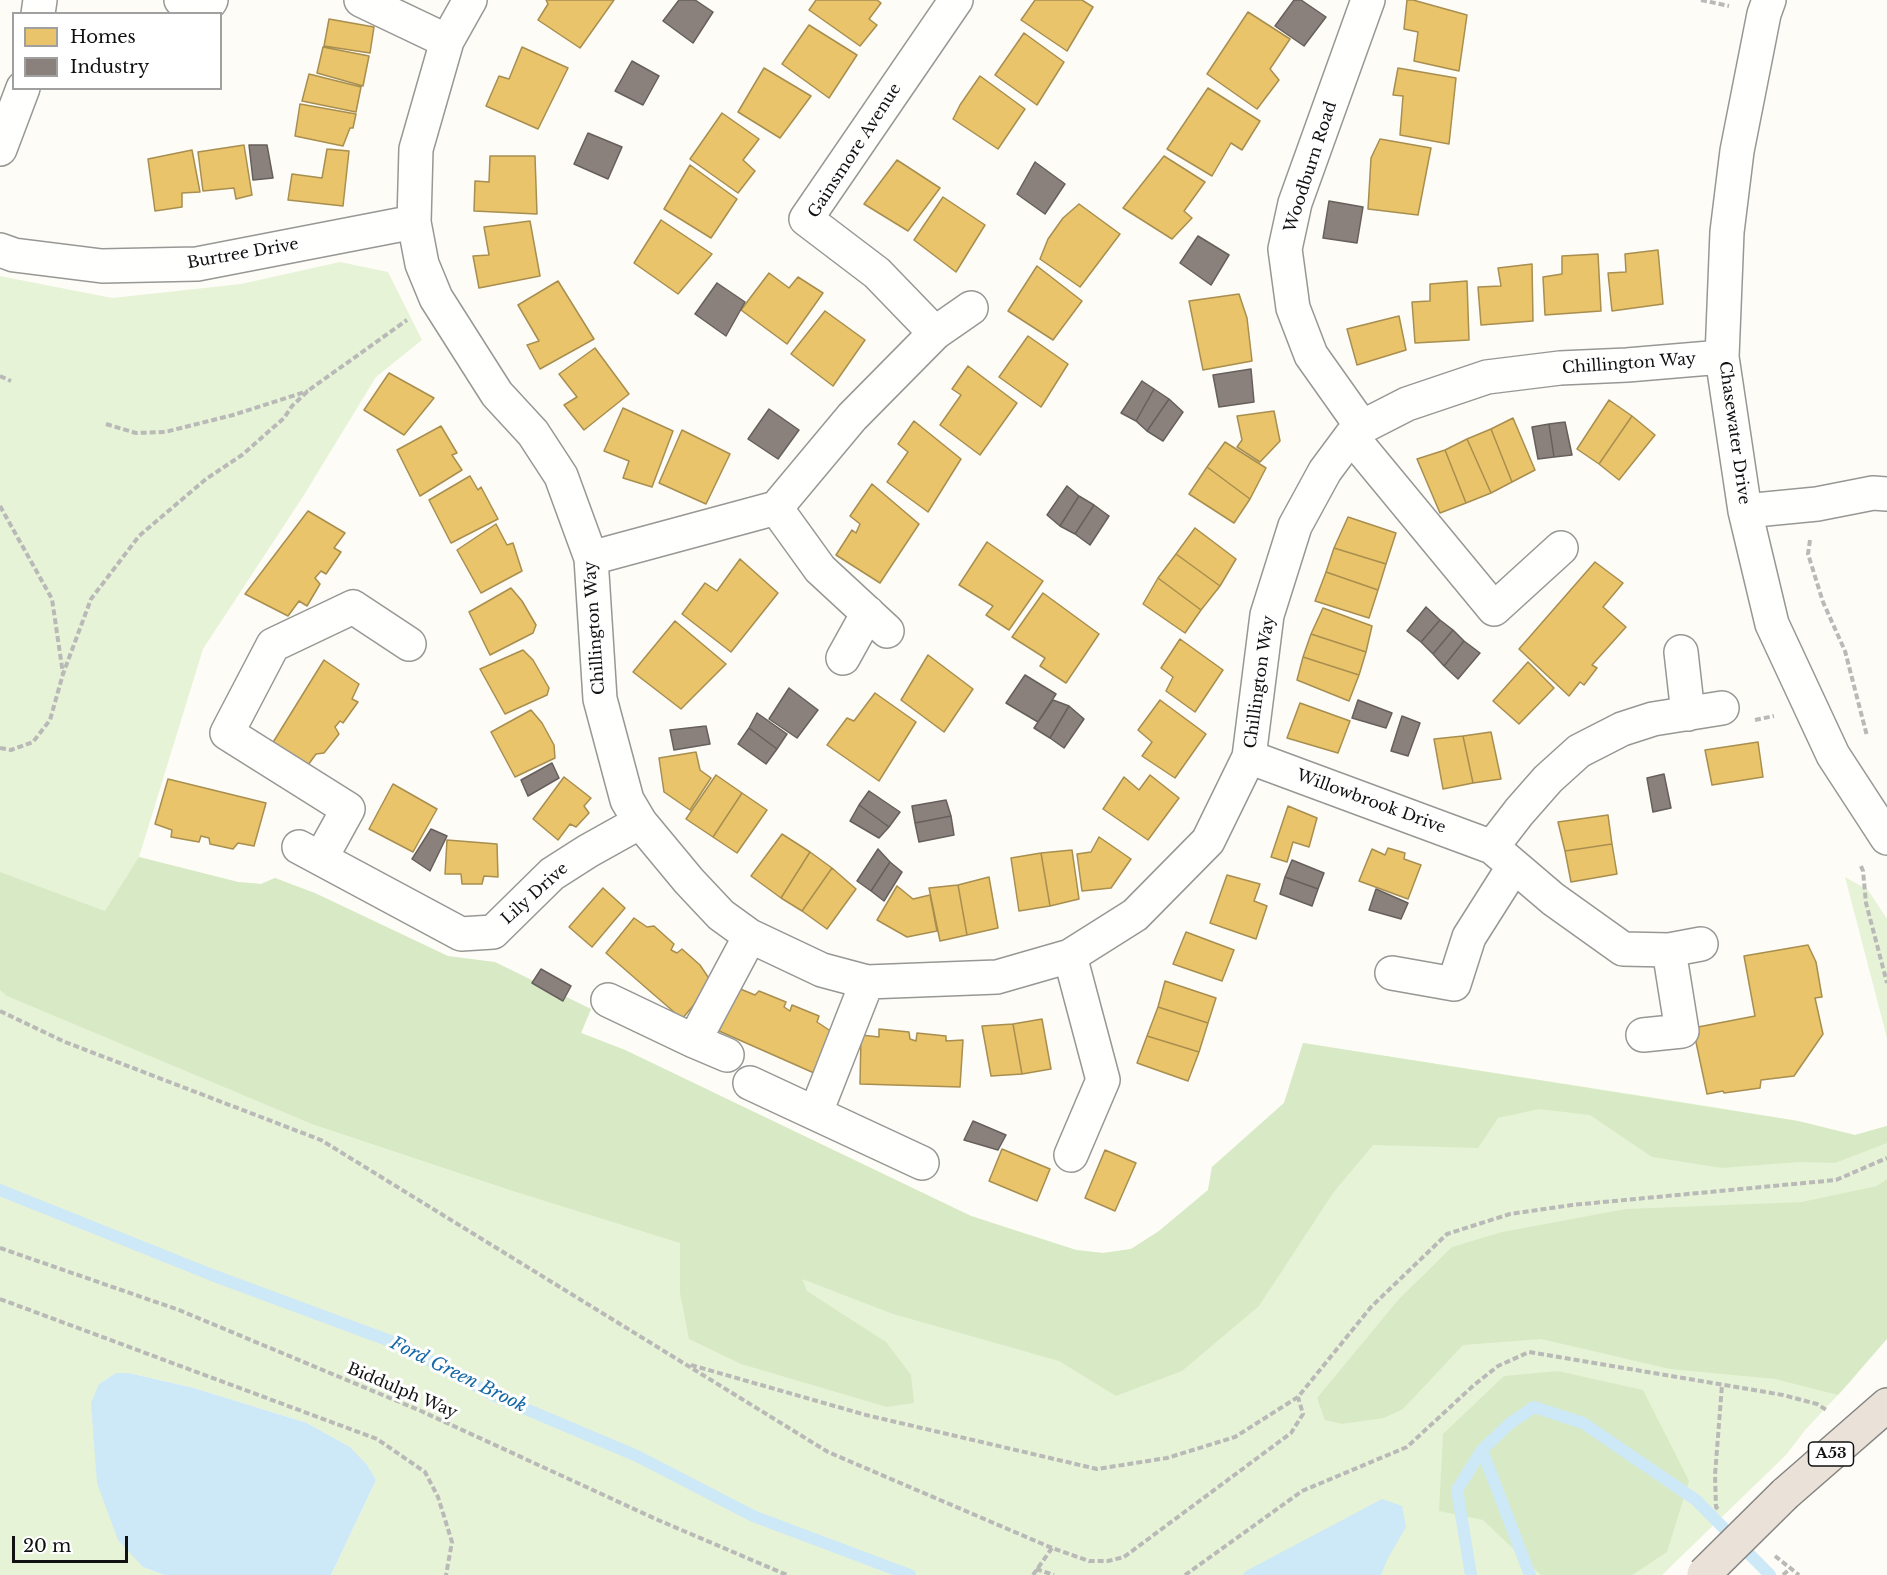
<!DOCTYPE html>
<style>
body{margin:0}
#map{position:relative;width:1887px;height:1575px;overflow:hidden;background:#fdfcf7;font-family:"Libre Baskerville",serif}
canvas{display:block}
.legend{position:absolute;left:12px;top:12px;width:210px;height:78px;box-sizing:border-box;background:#fff;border:2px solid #a0a0a0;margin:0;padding:8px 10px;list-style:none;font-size:18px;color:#111}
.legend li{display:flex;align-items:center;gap:12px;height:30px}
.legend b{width:30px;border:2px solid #a0a0a0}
.scale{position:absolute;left:12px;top:1536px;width:116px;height:27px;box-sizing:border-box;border:3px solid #111;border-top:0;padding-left:8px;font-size:18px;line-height:21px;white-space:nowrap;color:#111;-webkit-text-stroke:4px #fff;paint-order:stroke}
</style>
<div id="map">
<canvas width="1887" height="1575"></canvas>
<ul class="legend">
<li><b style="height:16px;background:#e9c46a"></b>Homes</li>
<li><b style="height:16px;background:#8a817c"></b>Industry</li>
</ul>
<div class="scale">20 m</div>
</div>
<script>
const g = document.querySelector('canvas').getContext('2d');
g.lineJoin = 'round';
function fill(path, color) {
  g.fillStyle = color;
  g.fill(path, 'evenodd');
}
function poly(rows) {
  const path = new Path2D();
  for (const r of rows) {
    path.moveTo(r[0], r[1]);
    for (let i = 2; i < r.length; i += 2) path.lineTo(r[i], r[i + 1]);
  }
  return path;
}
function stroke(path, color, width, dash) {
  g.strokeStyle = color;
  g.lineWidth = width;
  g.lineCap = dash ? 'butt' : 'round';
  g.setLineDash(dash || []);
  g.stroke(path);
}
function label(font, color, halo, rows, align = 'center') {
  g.font = font + ' "Libre Baskerville",serif';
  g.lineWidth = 6;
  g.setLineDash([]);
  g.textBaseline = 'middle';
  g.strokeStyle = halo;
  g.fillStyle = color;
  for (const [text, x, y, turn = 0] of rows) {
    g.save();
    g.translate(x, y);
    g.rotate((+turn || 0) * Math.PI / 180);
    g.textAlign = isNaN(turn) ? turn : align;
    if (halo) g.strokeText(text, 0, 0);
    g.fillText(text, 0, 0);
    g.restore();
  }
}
fill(poly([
 [340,262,388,272,422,340,376,377,304,495,203,649,139,857,238,882,261,884,275,878,326,899,466,965,591,1009,581,1033,625,1050,971,1216,1076,1250,1103,1253,1131,1249,1159,1231,1208,1190,1212,1167,1284,1103,1303,1043,1694,1104,1798,1121,1855,1135,1887,1126,1887,1337,1851,1381,1806,1429,1786,1455,1662,1575,331,1575,376,1480,350,1447,307,1423,194,1388,129,1373,116,1373,99,1384,143,1567,164,1575,0,1575,0,276,112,298,241,284],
 [1845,877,1868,890,1887,919,1887,1038]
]), '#e7f3d7');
fill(poly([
 [139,857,238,882,261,884,275,878,315,893,448,956,495,962,591,1009,581,1033,625,1050,971,1216,1076,1250,1103,1253,1131,1249,1159,1231,1208,1190,1212,1167,1284,1103,1303,1043,1798,1121,1855,1135,1887,1126,1887,1143,1835,1163,1799,1162,1722,1168,1652,1157,1590,1115,1539,1109,1498,1118,1478,1148,1373,1145,1333,1193,1259,1306,1182,1371,1116,1396,1059,1361,893,1314,802,1279,807,1291,886,1342,911,1375,914,1403,887,1407,741,1364,689,1339,680,1293,680,1243,516,1192,312,1124,7,996,0,990,0,872,105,911],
 [1887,1179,1887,1339,1838,1395,1775,1379,1670,1369,1541,1339,1463,1345,1403,1409,1384,1418,1342,1424,1325,1420,1317,1398,1399,1299,1452,1247,1502,1232,1626,1209,1802,1202,1877,1186],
 [1558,1371,1643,1390,1689,1481,1667,1552,1632,1575,1541,1575,1483,1520,1439,1511,1443,1434,1504,1376]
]), '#d8eac5');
fill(poly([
 [116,1373,129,1373,194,1388,307,1423,350,1447,367,1465,376,1480,331,1575,164,1575,143,1567,118,1540,97,1483,91,1403,99,1384],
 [1382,1499,1402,1506,1406,1527,1388,1558,1381,1575,1243,1575,1246,1571]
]), '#cde8f7');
const homes = poly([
 [546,0,614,0,580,48,538,20,548,4,546,0],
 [816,0,877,0,881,3,869,19,877,25,860,46,809,10,816,0],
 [1035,0,1082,0,1093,7,1067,51,1021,20,1035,0],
 [1407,0,1413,0,1467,15,1459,71,1414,61,1418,32,1404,29,1407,0],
 [1248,12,1290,39,1270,69,1279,80,1257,109,1207,74,1248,12],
 [329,19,374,27,370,53,324,46,329,19],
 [809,25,857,55,829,98,782,64,809,25],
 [1024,33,1064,62,1037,105,995,75,1024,33],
 [323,47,369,56,363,86,317,73,323,47],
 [522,47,568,68,538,129,486,106,499,76,509,79,522,47],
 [764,68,811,96,780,138,738,112,764,68],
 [1398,68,1456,78,1449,144,1400,135,1403,96,1393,95,1398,68],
 [309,74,361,87,356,112,302,101,309,74],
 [980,76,1025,109,998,149,953,119,960,105,980,76],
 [1208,88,1260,121,1242,150,1231,143,1212,176,1167,149,1208,88],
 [300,104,356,114,353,128,350,128,343,146,295,136,300,104],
 [722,113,759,139,743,160,755,171,738,193,690,159,722,113],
 [1380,139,1431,148,1418,215,1368,209,1371,158,1380,139],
 [244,145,252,195,236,199,234,188,203,191,198,152,244,145],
 [327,149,349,151,343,206,288,200,292,174,322,178,327,149],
 [192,150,200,192,182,193,182,207,155,211,148,159,192,150],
 [490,156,535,156,537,214,474,211,475,181,489,182,490,156],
 [1164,156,1205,182,1184,211,1192,218,1172,239,1123,208,1164,156],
 [897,160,940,188,908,231,864,204,897,160],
 [690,165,737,199,711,238,664,209,690,165],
 [943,197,985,225,956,272,914,240,943,197],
 [1079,204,1120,234,1080,287,1040,259,1048,239,1063,218,1079,204],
 [661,220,712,254,678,294,634,263,661,220],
 [530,221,540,276,479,288,473,256,489,255,484,227,530,221],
 [1658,250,1663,304,1612,311,1608,273,1626,272,1625,254,1658,250],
 [1598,254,1601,311,1545,315,1543,277,1562,274,1562,256,1598,254],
 [1532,264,1533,321,1481,325,1478,287,1501,286,1498,268,1532,264],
 [1037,266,1082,301,1053,340,1008,311,1037,266],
 [769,273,789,288,798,277,823,293,787,344,741,310,769,273],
 [558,281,594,339,540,369,527,345,539,341,518,305,558,281],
 [1467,281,1469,340,1415,343,1412,302,1430,301,1430,284,1467,281],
 [1239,294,1247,318,1252,361,1203,370,1189,301,1239,294],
 [825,311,865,340,833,386,791,354,825,311],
 [1399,316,1406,350,1357,365,1347,329,1399,316],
 [1028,336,1068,364,1041,407,999,377,1028,336],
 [595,348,629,394,584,430,564,405,577,397,559,374,595,348],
 [968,366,1017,403,980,455,940,425,961,395,952,389,968,366],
 [389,373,434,398,404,435,364,410,389,373],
 [1609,400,1632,416,1599,464,1577,449,1609,400],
 [623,408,673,431,652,487,623,478,629,461,604,451,623,408],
 [1274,411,1280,441,1260,462,1237,447,1242,440,1237,416,1274,411],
 [1632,416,1655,435,1619,480,1599,464,1632,416],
 [1513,418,1535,470,1512,482,1491,429,1513,418],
 [914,421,961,459,928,512,887,482,908,452,898,444,914,421],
 [441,426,457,453,452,455,462,470,420,496,397,450,441,426],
 [1491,429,1512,482,1491,493,1467,439,1491,429],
 [682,430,730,454,706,504,659,483,682,430],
 [1467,439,1491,493,1466,503,1445,450,1467,439],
 [1225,442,1266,468,1250,499,1207,467,1225,442],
 [1445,450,1466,503,1440,513,1417,459,1445,450],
 [1207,467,1250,499,1234,523,1189,494,1207,467],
 [470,476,478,490,481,487,498,519,451,543,429,500,470,476],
 [872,484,919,524,880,583,836,555,852,530,856,533,860,524,850,516,872,484],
 [308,511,345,533,334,548,341,552,326,574,321,571,315,578,320,584,307,606,299,601,288,616,245,594,308,511],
 [1348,517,1396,533,1386,564,1334,548,1348,517],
 [496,524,507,545,513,543,522,571,481,593,457,550,496,524],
 [1195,528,1236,559,1220,586,1176,554,1195,528],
 [987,542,1043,581,1009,630,986,615,993,606,959,585,987,542],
 [1334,548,1386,564,1378,590,1326,572,1334,548],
 [1176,554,1220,586,1201,610,1158,578,1176,554],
 [740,559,778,593,731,652,682,614,705,583,717,591,740,559],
 [1595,562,1623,583,1603,607,1626,627,1592,665,1597,668,1584,685,1580,682,1569,696,1519,649,1595,562],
 [1326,572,1378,590,1369,618,1315,601,1326,572],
 [1158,578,1201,610,1185,633,1143,604,1158,578],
 [511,588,522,601,536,625,533,633,490,655,469,612,511,588],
 [1043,593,1099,634,1066,683,1040,666,1045,658,1012,637,1043,593],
 [1323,608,1372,626,1366,652,1311,634,1323,608],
 [675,621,726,664,681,709,633,672,675,621],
 [1311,634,1366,652,1359,675,1303,657,1311,634],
 [1180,639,1223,670,1195,712,1166,691,1173,677,1161,668,1180,639],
 [523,650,533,660,549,688,547,695,505,714,480,669,523,650],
 [928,655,973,689,944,732,901,700,928,655],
 [1303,657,1359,675,1349,701,1297,680,1303,657],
 [324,660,359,684,352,699,358,702,343,723,340,721,335,727,339,734,324,753,316,754,308,765,272,744,324,660],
 [1528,662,1554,688,1519,724,1493,701,1528,662],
 [875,693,916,722,879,781,827,745,847,718,854,721,875,693],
 [1160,700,1206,734,1175,778,1142,756,1152,742,1138,730,1160,700],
 [1300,703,1350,721,1338,753,1287,738,1300,703],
 [531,710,542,723,554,745,555,758,515,777,491,732,531,710],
 [1491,732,1501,779,1473,783,1463,736,1491,732],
 [1463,736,1473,783,1443,789,1434,739,1463,736],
 [1758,742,1763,777,1712,785,1705,750,1758,742],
 [696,752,700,770,711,778,690,810,664,792,659,758,696,752],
 [716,775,742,793,713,837,686,819,716,775],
 [1150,775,1179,798,1148,840,1103,809,1124,777,1139,790,1150,775],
 [564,777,591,798,584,806,589,813,576,827,570,824,558,840,533,819,564,777],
 [168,779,266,803,254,846,238,843,233,849,210,844,209,838,201,836,199,842,171,837,172,830,155,824,168,779],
 [393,784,437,809,413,852,369,829,393,784],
 [742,793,767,810,737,853,713,837,742,793],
 [1288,806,1317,818,1309,847,1293,842,1287,862,1271,857,1288,806],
 [1608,815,1612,844,1565,851,1558,822,1608,815],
 [782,834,810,852,781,898,751,876,782,834],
 [1099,837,1131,859,1111,888,1082,891,1077,854,1091,852,1099,837],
 [447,840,497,844,498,877,484,876,482,884,462,884,461,874,445,874,447,840],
 [1612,844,1617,874,1571,882,1565,851,1612,844],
 [1388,848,1405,853,1404,859,1421,865,1408,899,1359,881,1372,849,1385,855,1388,848],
 [1072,850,1079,899,1050,906,1041,853,1072,850],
 [810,852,832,868,802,911,781,898,810,852],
 [1041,853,1050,906,1019,911,1011,858,1041,853],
 [832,868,856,889,827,929,802,911,832,868],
 [1227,875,1260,884,1254,901,1267,906,1256,939,1210,923,1227,875],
 [989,877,998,928,967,935,958,885,989,877],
 [958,885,967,935,940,941,929,888,958,885],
 [897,886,913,899,930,895,937,931,907,937,877,920,897,886],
 [603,888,625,908,592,947,569,927,603,888],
 [634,918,647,927,654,926,674,944,671,950,677,953,682,949,700,965,712,983,682,1019,606,953,634,918],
 [1186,932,1234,950,1222,981,1173,964,1186,932],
 [1808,945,1816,962,1822,997,1815,998,1823,1034,1794,1076,1761,1080,1760,1088,1724,1093,1723,1091,1707,1094,1693,1028,1755,1016,1744,956,1808,945],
 [1165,981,1216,998,1208,1023,1158,1007,1165,981],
 [738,988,755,995,759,991,786,1002,784,1007,790,1011,792,1005,819,1016,817,1022,832,1032,814,1073,719,1031,738,988],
 [1158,1007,1208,1023,1199,1052,1147,1036,1158,1007],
 [1042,1019,1051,1069,1022,1074,1013,1024,1042,1019],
 [1013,1024,1022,1074,991,1076,982,1026,1013,1024],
 [879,1029,909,1032,910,1039,916,1041,917,1033,946,1036,946,1041,963,1040,960,1087,860,1084,861,1035,879,1037,879,1029],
 [1147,1036,1199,1052,1188,1081,1137,1063,1147,1036],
 [1002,1149,1050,1169,1037,1201,989,1181,1002,1149],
 [1105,1150,1136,1163,1115,1211,1085,1198,1105,1150]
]);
fill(homes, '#e9c46a');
stroke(homes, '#a88e4f', 1.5);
const industry = poly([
 [679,0,695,0,713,12,693,43,663,21,679,0],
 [1294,0,1301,0,1326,17,1304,46,1275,26,1294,0],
 [632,61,659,76,643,105,615,91,632,61],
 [588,133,622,147,608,179,574,164,588,133],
 [249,145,267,145,273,178,253,180,249,145],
 [1035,162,1065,184,1045,214,1017,194,1035,162],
 [1329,201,1363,207,1357,243,1323,238,1329,201],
 [1198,236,1229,255,1211,285,1180,263,1198,236],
 [717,283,745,302,726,336,695,314,717,283],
 [1251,369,1254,402,1219,407,1213,375,1251,369],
 [1142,381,1154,389,1136,421,1121,413,1142,381],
 [1154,389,1169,399,1147,431,1136,421,1154,389],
 [1169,399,1183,412,1163,441,1147,431,1169,399],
 [769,409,799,430,778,459,748,439,769,409],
 [1565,422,1572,455,1554,457,1549,424,1565,422],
 [1549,424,1554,457,1538,459,1532,427,1549,424],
 [1067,486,1079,496,1060,526,1047,515,1067,486],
 [1079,496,1094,505,1075,534,1060,526,1079,496],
 [1094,505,1109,516,1090,545,1075,534,1094,505],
 [1426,607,1440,620,1421,642,1407,631,1426,607],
 [1440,620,1453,630,1433,654,1421,642,1440,620],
 [1453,630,1464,641,1444,666,1433,654,1453,630],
 [1464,641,1480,653,1458,679,1444,666,1464,641],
 [1025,675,1056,694,1038,722,1006,703,1025,675],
 [789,688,818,710,797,738,769,719,789,688],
 [1053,700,1069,706,1050,738,1034,728,1053,700],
 [1358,700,1392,713,1386,728,1352,718,1358,700],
 [1069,706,1084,719,1064,748,1050,738,1069,706],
 [757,713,787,734,777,749,749,728,757,713],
 [1402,716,1420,723,1408,756,1391,751,1402,716],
 [706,726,710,744,674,750,670,730,706,726],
 [749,728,777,749,766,764,738,744,749,728],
 [552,763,559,778,528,796,521,780,552,763],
 [1664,774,1671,808,1653,812,1647,778,1664,774],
 [869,791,900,812,889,827,859,805,869,791],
 [946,800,951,816,915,823,912,806,946,800],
 [859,805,889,827,879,838,850,821,859,805],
 [951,816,954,835,919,842,915,823,951,816],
 [431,829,447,836,430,871,412,859,431,829],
 [878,849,890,862,871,891,857,881,878,849],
 [1292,860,1324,873,1318,889,1285,877,1292,860],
 [890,862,902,872,884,901,871,891,890,862],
 [1285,877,1318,889,1312,906,1280,894,1285,877],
 [1376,889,1408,903,1401,919,1369,910,1376,889],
 [541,969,571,986,563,1001,532,983,541,969],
 [973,1121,1006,1135,998,1150,964,1140,973,1121]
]);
fill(industry, '#8a817c');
stroke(industry, '#665f5c', 1.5);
stroke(poly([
 [0,1190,212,1275,401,1345,495,1396,637,1456,753,1516,910,1575],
 [1482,1450,1530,1575],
 [1471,1575,1457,1490,1482,1450,1509,1424,1534,1407,1583,1423,1696,1500,1770,1575]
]), '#cde8f7', 12);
const minor = poly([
 [181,0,210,2,211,0],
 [361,0,447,41],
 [470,0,447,41,416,149,414,222,422,264,436,298,497,394,533,433,561,476,591,558,600,699,627,800,640,822,689,881,721,915,750,936,822,970,867,982,997,977,1070,956,1135,915,1208,841,1249,757,1267,615,1295,526,1325,471,1351,436,1362,427,1407,404,1487,377,1560,368,1627,365,1722,357],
 [1769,0,1764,14,1737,151,1727,232,1722,357,1745,511,1772,624,1833,755,1887,838],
 [38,14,40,0],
 [0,149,23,88],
 [0,250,14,255,102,266,197,264,414,222],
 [935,333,971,308],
 [1362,427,1311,355,1293,308,1285,249,1295,203,1368,0],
 [1351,436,1494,609,1561,548],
 [776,508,820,569,887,631],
 [1745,511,1817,504,1873,493,1887,494],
 [591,558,776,508,852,417,935,333,877,273,806,219,956,0],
 [1681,652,1688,714],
 [843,658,868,613],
 [1249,757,1492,847,1519,812,1548,779,1579,751,1622,729,1653,719,1722,708],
 [299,847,461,934,493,932,552,874,588,851,640,822],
 [1492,847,1553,899,1623,949,1669,950,1701,944],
 [321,858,348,809,227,733,273,645,353,607,409,644],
 [1070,956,1103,1080,1071,1155],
 [1392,973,1454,984,1469,937,1514,866],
 [608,1000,694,1041,727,1055],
 [1643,1035,1682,1031,1669,950],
 [694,1041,750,936],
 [750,1083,922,1163],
 [816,1112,867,982]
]);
const highway = poly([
 [1785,1494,1887,1405]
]);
stroke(minor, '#979795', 36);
stroke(highway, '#858482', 36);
stroke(poly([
 [1701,0,1729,6],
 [0,376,11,381],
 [106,424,136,433,165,432,233,415,308,391],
 [0,506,52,599,63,674],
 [1810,540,1808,554,1823,602,1845,651,1867,736],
 [1755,720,1774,716],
 [0,748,11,750,33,742,50,720,63,674,91,599,139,536,206,479,242,455,284,418,292,406,309,390,407,320],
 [1861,866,1863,871,1866,903,1887,983],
 [0,1011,65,1042,321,1140,828,1452,1052,1548,1089,1561,1108,1561,1124,1557,1291,1433,1303,1414,1298,1397],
 [0,1248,179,1310,421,1411,658,1520,787,1575],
 [0,1299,377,1439,425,1472,438,1497,452,1542,446,1575],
 [691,1365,866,1415,1097,1469,1167,1458,1235,1437,1298,1397,1371,1307,1447,1234,1510,1214,1572,1205,1836,1180,1887,1158],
 [1718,1509,1716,1507,1715,1475,1722,1385],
 [1775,1556,1799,1575],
 [1036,1569,1054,1575],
 [1033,1575,1052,1548],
 [1185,1575,1302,1491,1407,1447,1474,1385,1498,1366,1529,1352,1783,1395,1817,1404,1828,1411],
 [1783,1575,1791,1568]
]), '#b9b9b8', 4, [6, 3]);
stroke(minor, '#fffffe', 33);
stroke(highway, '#eae1d8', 33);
const highwayBridge = poly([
 [1704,1574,1785,1494]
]);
stroke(highwayBridge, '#858482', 36, []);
stroke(highwayBridge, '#eae1d8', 33);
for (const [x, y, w] of [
 [1831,1454,45]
]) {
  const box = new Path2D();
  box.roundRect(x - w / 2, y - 12, w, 24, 4.5);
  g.fillStyle = '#fff';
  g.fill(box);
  stroke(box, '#111', 1.5);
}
label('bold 15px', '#111', null, [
 ["A53",1831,1454]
]);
label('16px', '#111', '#fff', [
 ["Gainsmore Avenue",855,151,-57],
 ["Woodburn Road",1311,167,-72],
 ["Burtree Drive",243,254,-10],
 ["Chillington Way",1629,364,-4],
 ["Chasewater Drive",1734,433,82],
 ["Chillington Way",595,628,-94],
 ["Chillington Way",1260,682,-82],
 ["Willowbrook Drive",1371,802,20],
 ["Lily Drive",535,894,-42],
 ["Biddulph Way",402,1391,23]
]);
label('italic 18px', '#1768a6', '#fff', [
 ["Ford Green Brook",458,1375,26]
]);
</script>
